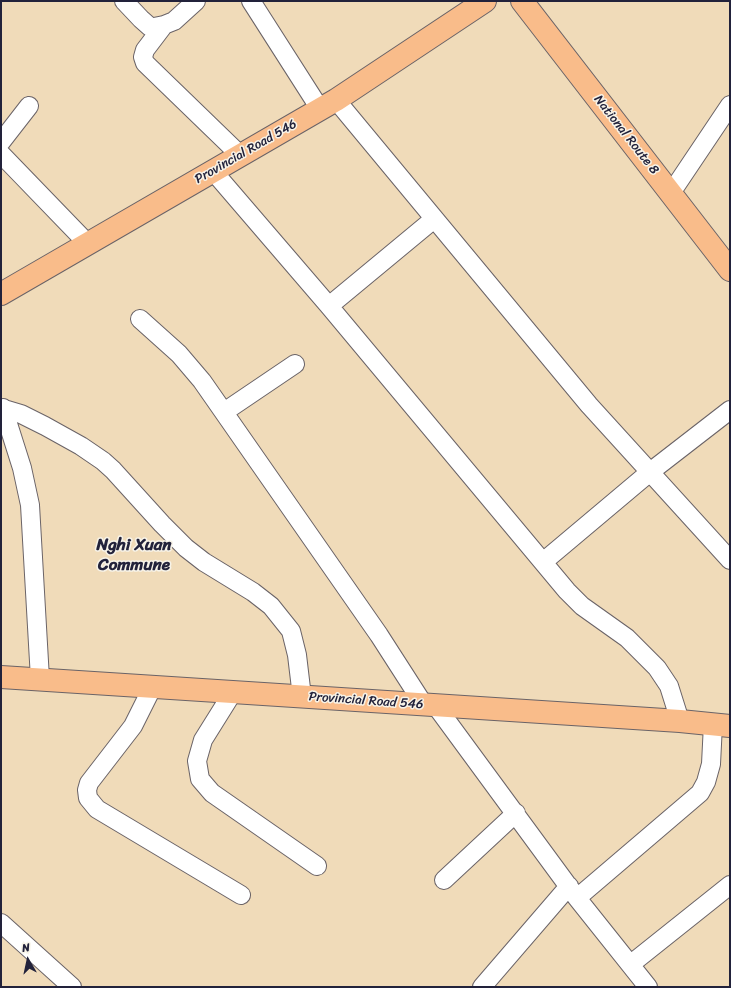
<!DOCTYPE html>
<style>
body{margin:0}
#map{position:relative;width:731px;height:988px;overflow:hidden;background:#f0dbb9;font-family:Sriracha,sans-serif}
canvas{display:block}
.frame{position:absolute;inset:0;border:2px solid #22223b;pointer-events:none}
.north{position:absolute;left:8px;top:940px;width:40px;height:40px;-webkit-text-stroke:3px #f7f3e8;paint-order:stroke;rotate:351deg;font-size:11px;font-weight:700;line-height:16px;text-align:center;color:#22223b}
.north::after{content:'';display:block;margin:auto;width:14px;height:18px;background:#22223b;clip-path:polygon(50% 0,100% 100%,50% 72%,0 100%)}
</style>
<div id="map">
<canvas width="731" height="988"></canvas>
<div class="frame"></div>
<div class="north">N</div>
</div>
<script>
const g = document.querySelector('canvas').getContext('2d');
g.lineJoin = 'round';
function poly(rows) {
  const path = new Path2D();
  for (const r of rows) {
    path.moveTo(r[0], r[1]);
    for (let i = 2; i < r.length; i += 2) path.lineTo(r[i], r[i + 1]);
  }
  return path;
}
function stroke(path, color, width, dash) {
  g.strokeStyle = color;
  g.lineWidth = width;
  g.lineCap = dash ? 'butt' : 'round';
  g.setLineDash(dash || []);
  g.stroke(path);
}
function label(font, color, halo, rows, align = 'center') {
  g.font = font + ' Sriracha,sans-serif';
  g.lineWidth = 3;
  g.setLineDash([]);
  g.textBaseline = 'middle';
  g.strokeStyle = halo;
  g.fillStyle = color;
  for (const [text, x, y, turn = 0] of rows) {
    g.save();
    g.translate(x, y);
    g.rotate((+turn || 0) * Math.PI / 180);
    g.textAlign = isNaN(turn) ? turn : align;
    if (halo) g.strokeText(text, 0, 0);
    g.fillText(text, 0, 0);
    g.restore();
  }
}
const minor = poly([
 [124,1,141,19,150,27,154,27,164,25,174,21,196,1],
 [251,1,320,109],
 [164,25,145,50,143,57,145,63,240,155],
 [336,100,589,405,730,560],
 [1,142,29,106],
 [1,154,88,244],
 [213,171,329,306,567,591,582,606,627,638,657,668,669,686,680,721],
 [671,193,730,105],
 [329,306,434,219],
 [140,319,179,354,202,381,379,635,424,705],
 [1,408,21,414,45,426,81,446,103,461,113,470,162,524,186,548,204,562,253,592,271,606,291,631,297,655,302,697],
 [3,408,22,468,30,505,40,679],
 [224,412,295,364],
 [543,562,650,472,730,410],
 [152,688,133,726,89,783,87,790,88,798,97,809,241,895],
 [233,692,203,740,197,761,200,779,212,793,317,866],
 [436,706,577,898,648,987],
 [444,880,516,813],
 [577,898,700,793,706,782,711,764,713,724],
 [1,923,72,987],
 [631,964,730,885],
 [482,987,569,886]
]);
const major = poly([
 [1,294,336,100,485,1],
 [1,677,680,721,730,726]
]);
const highway = poly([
 [522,1,730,270]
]);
stroke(minor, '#6a6367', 20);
stroke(major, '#6a6367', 24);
stroke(highway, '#6a6367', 24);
stroke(minor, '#fff', 18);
stroke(major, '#f9bc8a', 22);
stroke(highway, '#f9bc8a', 22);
label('13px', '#22223b', '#f7f3e8', [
 ["National Route 8",626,135,52],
 ["Provincial Road 546",246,152,-30],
 ["Provincial Road 546",366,701,4]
]);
label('bold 17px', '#22223b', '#f7f3e8', [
 ["Nghi Xuan",134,546],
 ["Commune",134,566]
]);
</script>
